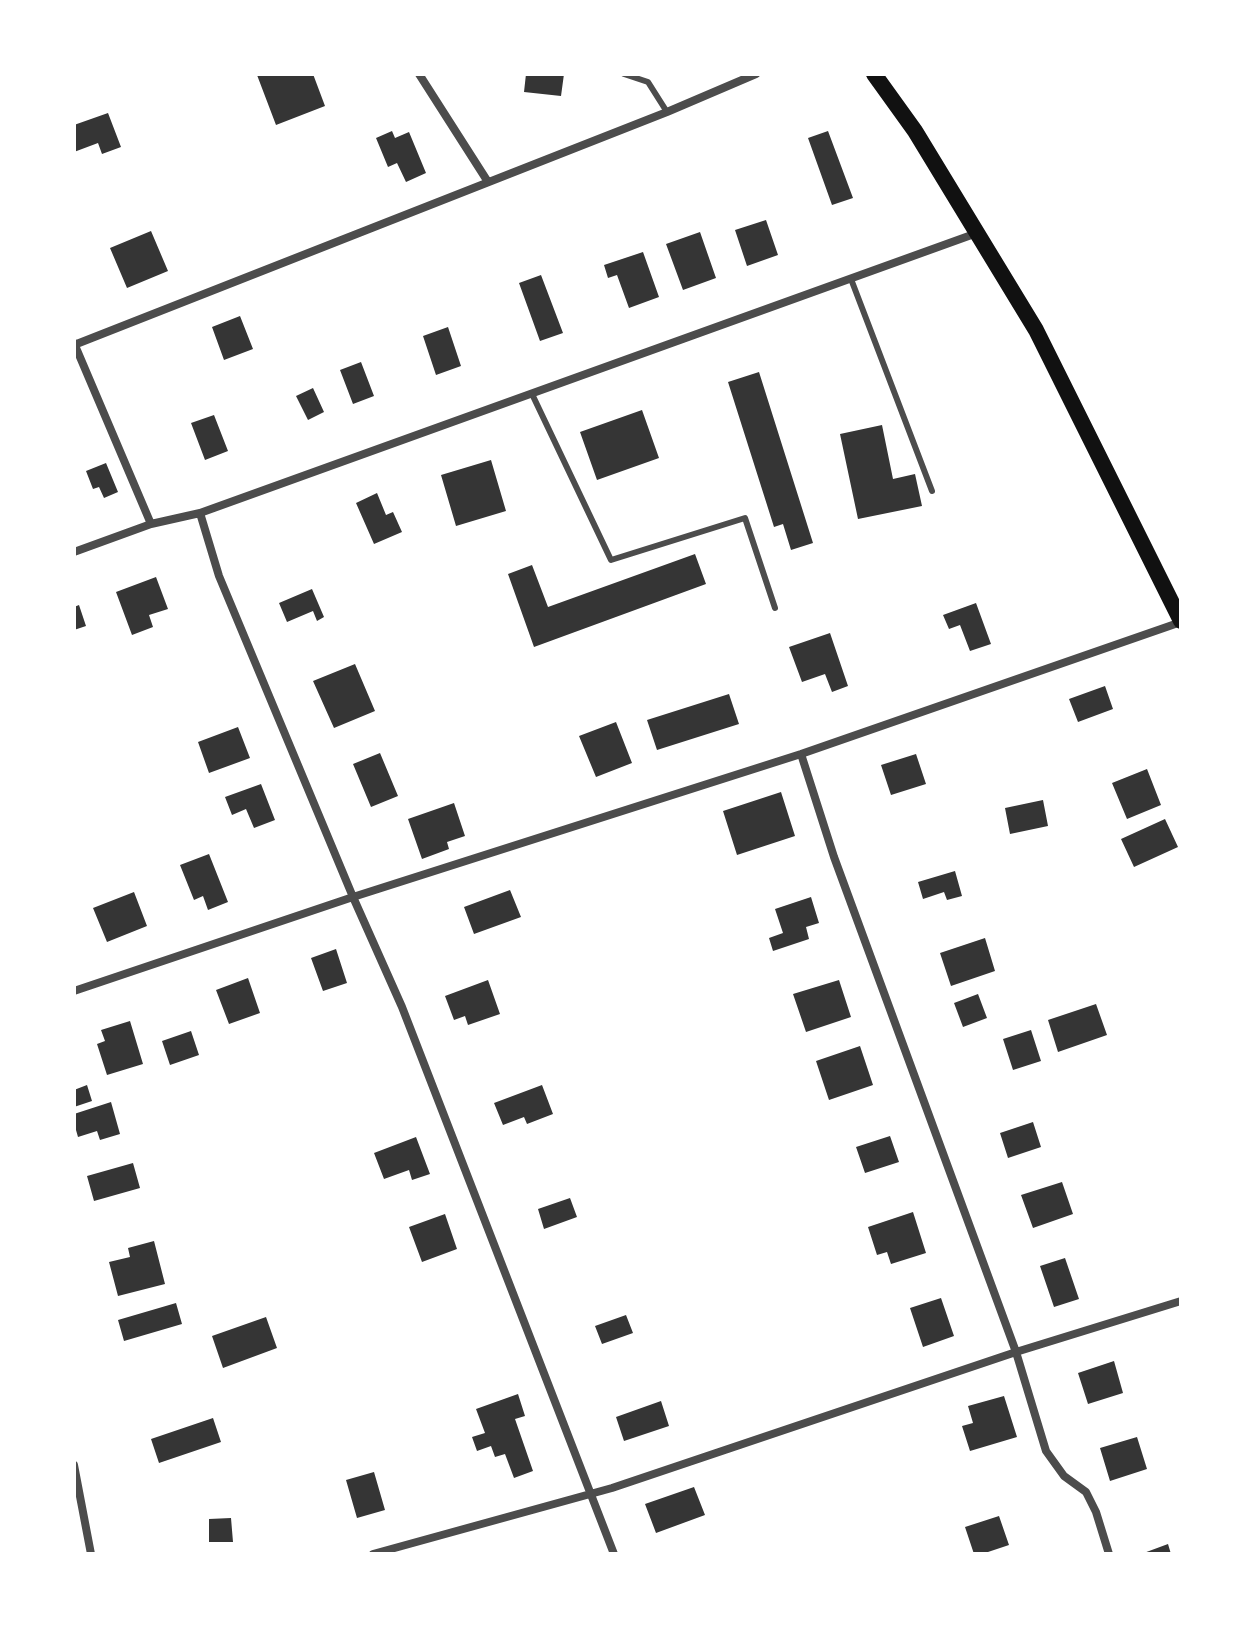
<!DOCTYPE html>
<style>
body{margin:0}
#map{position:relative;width:1255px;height:1628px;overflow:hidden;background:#fff;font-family:"Roboto Serif",serif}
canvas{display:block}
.frame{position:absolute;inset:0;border:76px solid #fff;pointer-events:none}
</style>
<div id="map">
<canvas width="1255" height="1628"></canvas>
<div class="frame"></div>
</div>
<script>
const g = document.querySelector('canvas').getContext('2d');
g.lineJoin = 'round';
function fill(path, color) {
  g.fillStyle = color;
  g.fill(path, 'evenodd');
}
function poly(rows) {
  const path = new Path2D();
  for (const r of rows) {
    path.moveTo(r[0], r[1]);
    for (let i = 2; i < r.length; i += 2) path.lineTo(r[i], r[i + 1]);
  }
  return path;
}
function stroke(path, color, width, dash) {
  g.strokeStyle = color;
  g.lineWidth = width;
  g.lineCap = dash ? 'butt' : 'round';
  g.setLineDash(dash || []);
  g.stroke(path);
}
fill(poly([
 [260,74,313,74,325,106,276,125,257,75],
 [526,74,564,74,561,96,524,92],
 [108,113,121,147,102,154,98,143,74,152,74,125],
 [392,131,395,138,409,132,426,173,406,182,397,163,388,167,376,138],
 [828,131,853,198,832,205,808,138],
 [766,220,778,255,747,266,735,230],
 [151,231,168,271,127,288,110,248],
 [700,232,716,278,683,290,666,244],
 [643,252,659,297,629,308,617,275,608,278,604,265],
 [541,275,563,333,540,341,519,283],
 [240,316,253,349,224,360,212,327],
 [448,327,461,366,436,375,423,336],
 [361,362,374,396,353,404,340,370],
 [759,372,813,543,791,550,783,524,774,527,728,382],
 [313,388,324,412,308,420,296,396],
 [642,410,659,458,597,480,580,432],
 [214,415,228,451,205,460,191,423],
 [882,425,893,479,915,474,922,506,858,519,840,434],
 [491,460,506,511,456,526,441,475],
 [106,463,118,492,104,498,99,487,93,489,86,471],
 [377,493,386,515,393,512,402,532,374,544,356,503],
 [695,554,706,584,534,647,508,574,532,565,548,607],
 [156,577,168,609,149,615,153,627,132,635,116,592],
 [312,589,324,617,317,621,313,611,287,622,279,603],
 [976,603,991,644,970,651,960,625,949,629,943,615],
 [79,605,86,626,74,630,74,607],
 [830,633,848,686,832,692,825,674,802,682,789,647],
 [355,664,375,711,334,728,313,681],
 [1105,686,1113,709,1078,722,1069,699],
 [729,694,739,724,657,750,647,720],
 [616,722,632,763,596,777,579,736],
 [238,727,250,758,209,773,198,742],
 [380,753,398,796,371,807,353,764],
 [916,754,926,784,891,795,881,765],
 [1147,769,1161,805,1127,819,1112,783],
 [261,784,275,820,254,828,246,809,232,815,225,797],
 [781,792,795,836,737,855,723,811],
 [1043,800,1048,826,1010,834,1005,808],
 [454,803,465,836,447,842,449,849,422,859,408,819],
 [1165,819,1178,847,1134,867,1121,839],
 [209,854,228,902,208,910,203,896,194,900,180,865],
 [955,871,962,896,947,900,944,892,923,899,918,882],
 [510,890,521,917,474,934,464,907],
 [134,892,147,926,107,942,93,908],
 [811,897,819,923,806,927,809,939,773,951,769,938,783,933,775,909],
 [985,938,995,971,951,986,940,953],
 [336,949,347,983,323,991,311,958],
 [248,978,260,1013,229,1024,216,990],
 [488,980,500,1014,468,1025,465,1016,454,1020,445,996],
 [839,980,851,1017,806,1032,793,994],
 [978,994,987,1018,963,1027,954,1003],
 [1096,1004,1107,1035,1058,1052,1048,1020],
 [130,1021,143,1064,107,1075,97,1044,105,1041,101,1030],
 [1031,1030,1041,1061,1013,1070,1003,1039],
 [191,1031,199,1055,170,1065,162,1041],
 [860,1046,873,1085,829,1100,816,1061],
 [87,1085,92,1101,74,1107,74,1090],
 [542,1085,553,1114,527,1124,524,1117,503,1125,494,1103],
 [111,1102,120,1134,100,1140,97,1131,78,1137,74,1123,74,1114],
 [1033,1122,1041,1147,1008,1158,1000,1133],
 [890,1136,899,1162,865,1173,856,1147],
 [416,1137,430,1174,412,1180,409,1170,384,1179,374,1153],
 [133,1163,140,1188,94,1201,87,1176],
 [1062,1182,1073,1214,1033,1228,1021,1195],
 [570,1198,577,1217,544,1229,538,1209],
 [913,1212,926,1253,891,1264,887,1252,877,1255,868,1227],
 [445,1214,457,1249,422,1262,409,1227],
 [154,1241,165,1284,118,1296,109,1262,130,1257,128,1248],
 [1065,1258,1079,1299,1054,1307,1040,1266],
 [941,1298,954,1336,923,1347,910,1308],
 [176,1303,182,1324,124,1341,118,1320],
 [626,1315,633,1333,602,1344,595,1326],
 [266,1317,277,1348,223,1368,212,1336],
 [1114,1361,1123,1393,1088,1404,1078,1373],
 [518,1394,525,1416,515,1419,533,1471,514,1478,505,1454,495,1457,491,1446,477,1451,472,1437,485,1433,476,1409],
 [1004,1396,1017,1437,970,1451,962,1426,973,1423,968,1406],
 [661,1401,669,1426,624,1441,616,1417],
 [213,1418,221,1442,159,1463,151,1439],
 [1137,1437,1147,1469,1110,1481,1100,1448],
 [374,1472,385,1510,357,1518,346,1480],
 [694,1487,705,1515,656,1533,645,1504],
 [999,1516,1009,1545,982,1554,974,1554,965,1527],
 [231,1518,233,1542,209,1542,209,1519],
 [1168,1544,1171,1554,1141,1554]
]), '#353535');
stroke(poly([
 [624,74,648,82,667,112],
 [851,279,932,491],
 [532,394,611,560,745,518,775,608]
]), '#4c4c4c', 6);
stroke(poly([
 [419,74,488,182],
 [74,343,151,524],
 [74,345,667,112,756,74],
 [200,513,219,576,353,897,402,1007,614,1554],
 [74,552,151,524,200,513,977,233],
 [801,754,834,857,1016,1352,1046,1451,1064,1476,1086,1492,1096,1512,1109,1554],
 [74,991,353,897,801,754,1181,622],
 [74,1465,91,1554],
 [373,1554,612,1488,1016,1352,1181,1301]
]), '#4c4c4c', 8);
stroke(poly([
 [874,74,915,131,1036,330,1181,621]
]), '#111', 16);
</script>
